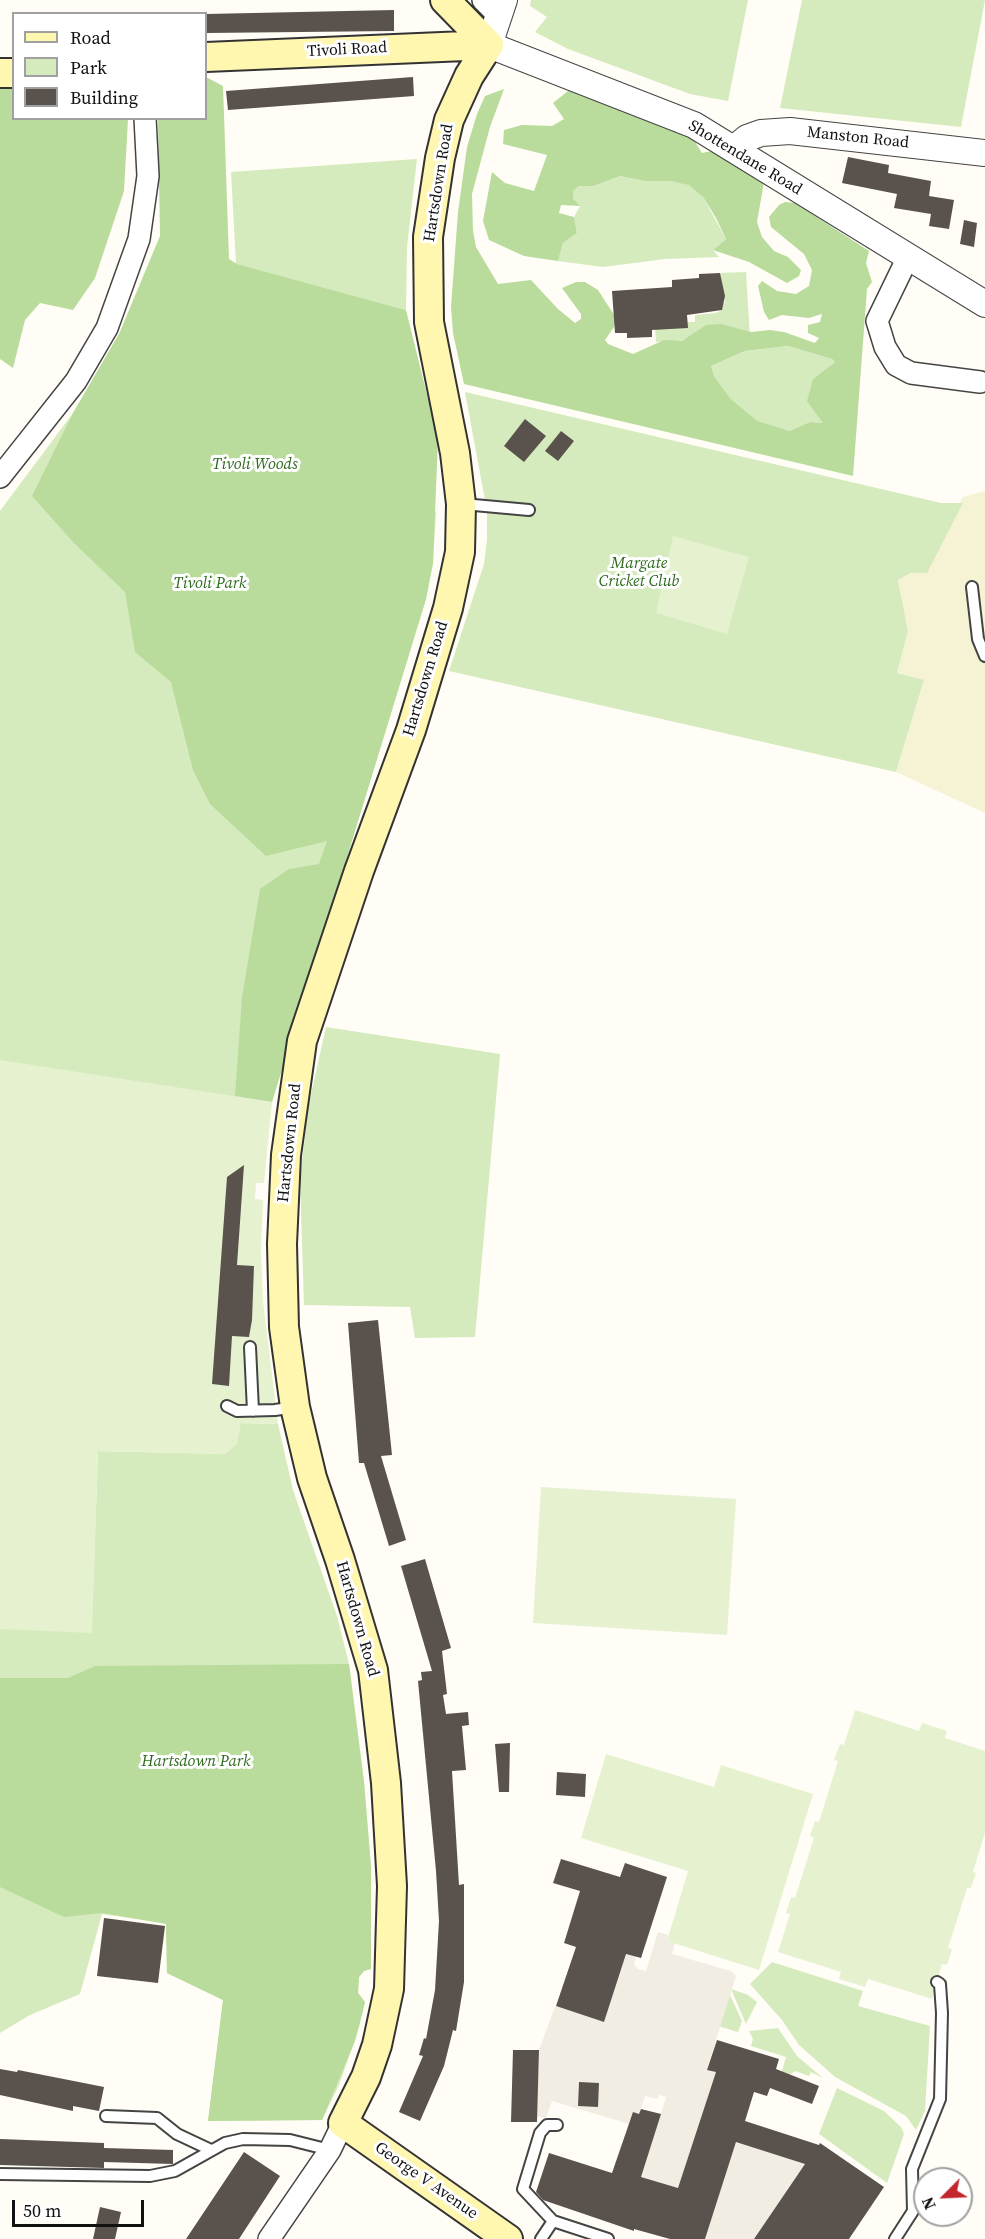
<!DOCTYPE html>
<style>
body{margin:0}
#map{position:relative;width:985px;height:2239px;overflow:hidden;background:#fffdf5;font-family:"Source Serif 4",serif}
canvas{display:block}
.legend{position:absolute;left:12px;top:12px;width:195px;height:108px;box-sizing:border-box;background:#fff;border:2px solid #a0a0a0;margin:0;padding:8px 10px;list-style:none;font-size:18px;color:#111}
.legend li{display:flex;align-items:center;gap:12px;height:30px}
.legend b{width:30px;border:2px solid #a0a0a0}
.north{position:absolute;left:913px;top:2167px;width:60px;height:60px;box-sizing:border-box;background:#fff;border:2px solid #a0a0a0;border-radius:50%;rotate:246deg;font-size:16px;font-weight:700;line-height:24px;text-align:center;color:#111}
.north::after{content:'';display:block;margin:auto;width:21px;height:27px;background:#c4262e;clip-path:polygon(50% 0,100% 100%,50% 72%,0 100%)}
.scale{position:absolute;left:12px;top:2200px;width:132px;height:27px;box-sizing:border-box;border:3px solid #111;border-top:0;padding-left:8px;font-size:18px;line-height:21px;white-space:nowrap;color:#111;-webkit-text-stroke:4px #fff;paint-order:stroke}
</style>
<div id="map">
<canvas width="985" height="2239"></canvas>
<ul class="legend">
<li><b style="height:8px;background:#fff6b0"></b>Road</li>
<li><b style="height:16px;background:#d5ebbd"></b>Park</li>
<li><b style="height:16px;background:#5a524d"></b>Building</li>
</ul>
<div class="north">N</div>
<div class="scale">50 m</div>
</div>
<script>
const g = document.querySelector('canvas').getContext('2d');
g.lineJoin = 'round';
function fill(path, color) {
  g.fillStyle = color;
  g.fill(path, 'evenodd');
}
function poly(rows) {
  const path = new Path2D();
  for (const r of rows) {
    path.moveTo(r[0], r[1]);
    for (let i = 2; i < r.length; i += 2) path.lineTo(r[i], r[i + 1]);
  }
  return path;
}
function stroke(path, color, width, dash) {
  g.strokeStyle = color;
  g.lineWidth = width;
  g.lineCap = dash ? 'butt' : 'round';
  g.setLineDash(dash || []);
  g.stroke(path);
}
function label(font, color, halo, rows, align = 'center') {
  g.font = font + ' "Source Serif 4",serif';
  g.lineWidth = 6;
  g.setLineDash([]);
  g.textBaseline = 'middle';
  g.strokeStyle = halo;
  g.fillStyle = color;
  for (const [text, x, y, turn = 0] of rows) {
    g.save();
    g.translate(x, y);
    g.rotate((+turn || 0) * Math.PI / 180);
    g.textAlign = isNaN(turn) ? turn : align;
    if (halo) g.strokeText(text, 0, 0);
    g.fillText(text, 0, 0);
    g.restore();
  }
}
fill(poly([
 [985,491,985,813,896,772,924,681,897,673,908,631,898,580,912,573,927,572,963,497]
]), '#f6f3d4');
fill(poly([
 [531,0,748,0,728,101,690,94,568,49,535,32,547,17,530,6],
 [802,0,985,0,961,127,780,108],
 [417,159,407,247,406,310,236,264,231,172],
 [620,176,645,181,671,181,689,184,703,197,726,239,713,250,719,257,665,259,603,267,558,261,563,243,577,233,574,217,580,206,573,198,573,191,579,186,594,186],
 [746,272,750,337,656,342,654,314,687,322,695,322,695,315,716,313,722,310,722,303,725,303,720,273],
 [119,334,436,512,433,563,426,599,272,1102,251,1099,0,1108,0,511,73,413],
 [788,346,832,359,835,362,813,379,824,423,810,422,791,431,757,422,731,399,714,376,711,366,745,351],
 [465,392,941,503,963,503,927,573,911,573,898,580,908,631,897,673,924,680,896,772,449,671,484,564,487,539,487,511],
 [326,1027,500,1054,475,1337,415,1338,410,1307,304,1305,300,1178,309,1103],
 [240,1423,278,1424,293,1490,337,1616,349,1664,364,1782,371,1867,371,1969,364,1971,359,1977,358,1993,365,2002,359,2028,339,2085,322,2120,208,2121,223,2000,167,1973,166,1923,102,1914,80,1994,30,2015,0,2033,0,1618,93,1592,98,1451,225,1454,237,1443],
 [772,1962,863,1991,858,2006,930,2026,925,2111,916,2130,906,2116,835,2077,799,2045,782,2020,750,1984],
 [731,1989,748,1995,757,2002,746,2024],
 [730,1995,742,2021,738,2032,718,2026],
 [778,2028,797,2056,823,2078,811,2072,809,2076,795,2071,788,2076,781,2074,786,2057,751,2046,753,2039,749,2031],
 [837,2088,884,2111,901,2127,904,2134,887,2183,819,2134]
]), '#d5ebbd');
fill(poly([
 [206,77,223,86,229,259,237,264,406,310,438,439,433,563,426,599,272,1102,235,1096,242,997,260,889,289,869,319,864,327,841,266,856,210,804,193,770,171,682,135,652,125,592,74,543,32,496,73,413,119,334,160,236,158,119,206,118],
 [13,84,14,118,128,119,124,191,95,278,73,310,40,303,25,320,13,368,0,359,0,86],
 [573,87,690,134,702,153,717,150,764,182,757,222,762,237,774,251,788,257,801,270,799,276,787,283,749,262,713,250,726,239,716,218,703,197,689,185,671,181,645,181,620,176,594,186,579,186,573,191,573,198,580,206,561,205,559,213,574,217,577,233,563,243,558,261,524,256,489,240,483,221,492,172,505,183,534,191,547,155,503,144,504,130,522,125,552,126,564,119,553,103],
 [504,89,490,127,472,194,473,231,476,247,498,284,531,280,558,309,575,323,581,319,581,314,562,288,576,282,585,282,598,290,616,318,614,327,605,340,608,344,633,354,664,340,682,341,706,325,721,324,751,332,770,330,784,332,815,343,819,338,808,333,808,325,820,322,822,314,809,318,782,315,769,320,764,312,758,286,762,281,777,291,796,294,809,286,812,270,804,254,771,227,769,217,779,205,785,202,795,203,869,251,866,263,872,282,867,289,853,476,464,384,453,333,451,307,458,212,467,147,477,114,485,96],
 [788,346,832,359,835,362,813,379,807,401,823,423,810,422,790,431,757,421,731,399,714,376,711,366,745,351],
 [349,1664,364,1782,371,1867,371,1969,364,1971,359,1977,358,1993,365,2002,355,2041,322,2120,208,2121,223,2000,167,1973,166,1924,102,1913,64,1917,0,1887,0,1678,68,1678,95,1666]
]), '#b9dc9c');
fill(poly([
 [673,536,749,557,727,634,656,613],
 [0,1060,272,1102,264,1183,256,1183,255,1199,263,1200,261,1249,263,1301,278,1424,241,1423,237,1443,225,1454,98,1451,92,1633,0,1629],
 [541,1487,736,1499,727,1635,533,1623],
 [855,1710,919,1731,922,1723,947,1731,945,1738,985,1751,985,1833,973,1872,976,1873,971,1888,967,1888,948,1948,952,1949,947,1965,942,1964,932,1999,868,1979,865,1987,839,1979,841,1972,778,1952,790,1914,786,1913,791,1897,795,1898,814,1838,810,1836,815,1821,819,1822,838,1761,834,1760,840,1744,844,1745],
 [606,1754,714,1787,721,1765,813,1794,759,1970,667,1941,688,1871,581,1838]
]), '#e6f2cf');
fill(poly([
 [658,1932,668,1935,667,1941,675,1943,672,1954,731,1971,736,1976,707,2069,716,2072,678,2188,641,2177,666,2097,659,2095,657,2099,645,2096,639,2114,633,2113,629,2124,552,2101,546,2118,537,2116,539,2050,553,2012,556,2006,604,2022,626,1954,636,1957,634,1964,638,1969,646,1971],
 [737,2139,807,2161,754,2239,705,2239]
]), '#f1ede2');
fill(poly([
 [394,10,394,31,206,33,206,14],
 [413,77,414,96,228,110,226,91],
 [848,157,889,165,888,173,931,181,929,196,954,200,949,229,929,226,931,214,894,208,897,194,842,183],
 [964,220,977,223,974,247,960,244],
 [720,273,725,296,722,310,687,315,688,328,652,330,652,337,627,338,627,333,615,333,612,291,672,287,672,280,699,278,699,274],
 [525,419,546,436,524,462,504,446],
 [561,431,574,441,558,461,545,451],
 [244,1165,237,1265,254,1266,252,1320,249,1337,232,1336,229,1386,212,1384,227,1177],
 [378,1320,392,1455,381,1456,406,1540,389,1546,364,1463,359,1463,348,1323],
 [425,1559,451,1648,442,1651,447,1694,443,1695,446,1714,468,1712,469,1725,462,1726,466,1770,452,1771,459,1885,464,1884,464,1982,456,2031,453,2030,444,2066,420,2121,399,2112,423,2056,419,2055,424,2038,426,2039,435,1990,439,1921,436,1871,418,1681,422,1680,421,1672,432,1671,401,1566],
 [510,1743,509,1792,499,1792,495,1744],
 [557,1772,586,1774,585,1797,556,1795],
 [561,1859,620,1877,625,1863,667,1877,641,1958,626,1954,604,2022,556,2006,576,1947,564,1943,580,1891,553,1883],
 [104,1918,165,1926,158,1983,97,1976],
 [717,2040,779,2059,776,2069,819,2086,812,2104,770,2088,767,2096,754,2092,745,2121,819,2145,820,2143,884,2187,849,2239,754,2239,805,2164,736,2142,705,2239,670,2239,634,2229,634,2231,543,2200,536,2192,549,2153,612,2173,633,2112,639,2114,641,2109,661,2114,641,2177,678,2188,716,2072,707,2070],
 [513,2050,539,2050,537,2122,511,2122],
 [0,2069,17,2072,18,2070,104,2087,99,2111,73,2106,73,2111,0,2095],
 [579,2082,599,2083,598,2107,578,2106],
 [0,2139,104,2143,104,2148,173,2150,173,2164,104,2162,104,2168,0,2165],
 [244,2152,280,2176,239,2239,186,2239],
 [100,2207,121,2212,115,2239,93,2239]
]), '#5a524d');
const service = poly([
 [463,504,529,510],
 [972,587,978,639,985,656],
 [250,1347,253,1411],
 [227,1406,237,1411,275,1410,295,1407],
 [106,2116,157,2118,177,2134,211,2150],
 [0,2174,150,2176,175,2171,225,2143,243,2139,290,2140,330,2150],
 [553,2221,523,2189,540,2133,547,2125,557,2125],
 [541,2239,553,2221,608,2239],
 [895,2239,913,2211,912,2169,940,2099,942,2013,940,1984,937,1982]
]);
const minor = poly([
 [483,0,498,15],
 [908,257,877,321,885,347,896,365,911,373,980,382],
 [0,477,76,381,107,328,139,239,148,176,145,118],
 [269,2239,330,2150,343,2123]
]);
const tertiary = poly([
 [504,0,489,45,694,125,985,304],
 [735,148,747,138,761,133,790,131,985,153]
]);
const secondary = poly([
 [445,0,489,45],
 [489,45,469,76,449,120,440,158,428,237,429,322,455,453,461,504,460,552,448,608,411,730,359,871,302,1041,286,1155,282,1244,284,1327,295,1407,312,1478,340,1560,373,1670,386,1783,392,1886,389,1989,377,2045,366,2077,343,2123,508,2239],
 [206,57,489,45],
 [0,73,14,73]
]);
stroke(service, '#444', 14);
stroke(minor, '#444', 24);
stroke(tertiary, '#444', 28);
stroke(secondary, '#333', 32);
stroke(service, '#fff', 10);
stroke(minor, '#fff', 21);
stroke(tertiary, '#fff', 26);
stroke(secondary, '#fff6b0', 28);
label('16px', '#111', '#fff', [
 ["Tivoli Road",347,50,-3],
 ["Manston Road",858,138,6],
 ["Shottendane Road",745,158,31],
 ["Hartsdown Road",439,183,-81],
 ["Hartsdown Road",426,679,-73],
 ["Hartsdown Road",290,1143,-84],
 ["Hartsdown Road",357,1619,74],
 ["George V Avenue",426,2181,35]
]);
label('italic 16px', '#2f6b1f', '#fff', [
 ["Tivoli Woods",255,465],
 ["Margate",639,564],
 ["Cricket Club",639,582],
 ["Tivoli Park",210,584],
 ["Hartsdown Park",196,1762]
]);
</script>
